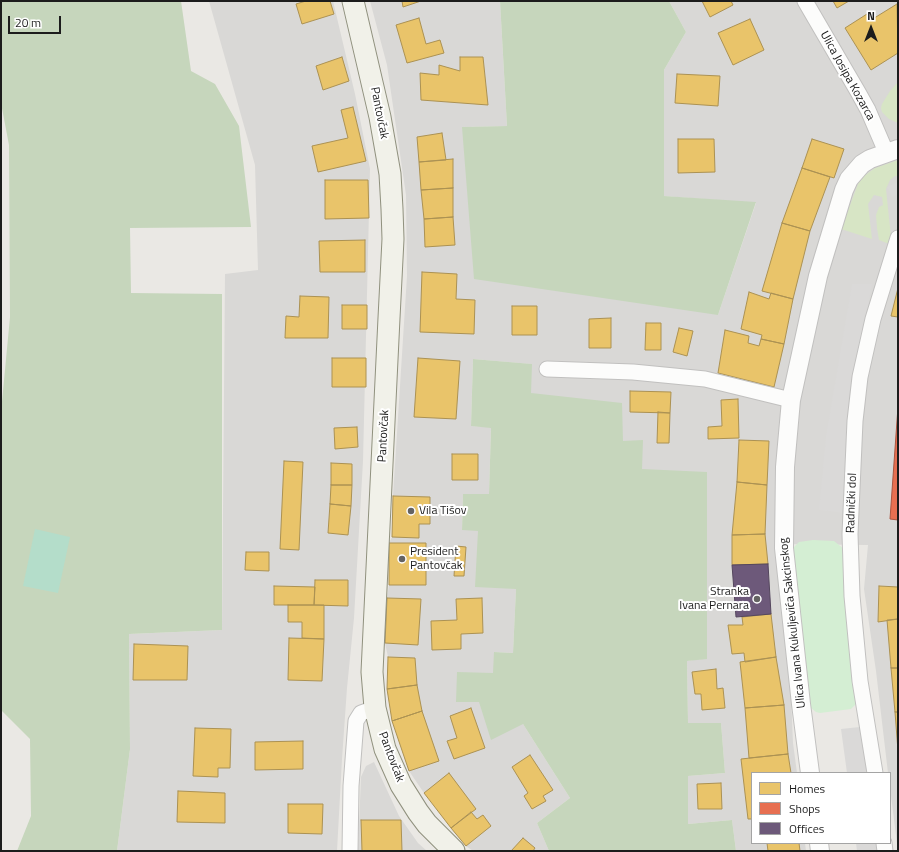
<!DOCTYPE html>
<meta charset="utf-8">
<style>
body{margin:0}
#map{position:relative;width:899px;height:852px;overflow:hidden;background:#eae8e4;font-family:"Titillium Web",sans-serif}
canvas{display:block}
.frame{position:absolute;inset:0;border:2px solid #1c1c1c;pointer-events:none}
.legend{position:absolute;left:751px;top:772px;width:140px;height:72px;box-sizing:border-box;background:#fff;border:1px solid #a4a4a4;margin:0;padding:5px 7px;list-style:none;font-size:12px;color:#1c1c1c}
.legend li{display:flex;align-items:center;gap:8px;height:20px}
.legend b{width:20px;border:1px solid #a4a4a4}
.north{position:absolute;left:851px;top:8px;width:40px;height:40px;-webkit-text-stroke:3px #fff;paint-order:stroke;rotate:0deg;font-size:11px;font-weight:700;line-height:16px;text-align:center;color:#1c1c1c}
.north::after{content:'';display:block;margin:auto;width:14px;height:18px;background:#1c1c1c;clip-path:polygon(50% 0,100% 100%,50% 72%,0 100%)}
.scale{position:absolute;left:8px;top:16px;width:53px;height:18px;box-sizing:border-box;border:2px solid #1c1c1c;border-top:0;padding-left:5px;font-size:12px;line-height:14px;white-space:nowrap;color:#1c1c1c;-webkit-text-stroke:3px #fff;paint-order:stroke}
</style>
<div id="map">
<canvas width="899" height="852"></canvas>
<div class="frame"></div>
<ul class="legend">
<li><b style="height:11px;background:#e9c46a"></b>Homes</li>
<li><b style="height:11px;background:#e76f51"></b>Shops</li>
<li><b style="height:11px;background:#6d597a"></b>Offices</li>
</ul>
<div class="north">N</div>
<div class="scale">20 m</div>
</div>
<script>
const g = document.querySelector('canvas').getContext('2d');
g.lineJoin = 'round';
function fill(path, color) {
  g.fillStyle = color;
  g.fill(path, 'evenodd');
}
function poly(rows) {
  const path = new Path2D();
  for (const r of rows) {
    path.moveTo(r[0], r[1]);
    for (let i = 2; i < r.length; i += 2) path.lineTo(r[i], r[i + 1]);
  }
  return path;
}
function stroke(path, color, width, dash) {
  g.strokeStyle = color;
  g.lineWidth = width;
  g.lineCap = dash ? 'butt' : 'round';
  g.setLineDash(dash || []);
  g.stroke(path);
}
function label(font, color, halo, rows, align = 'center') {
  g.font = font + ' "Titillium Web",sans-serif';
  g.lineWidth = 4;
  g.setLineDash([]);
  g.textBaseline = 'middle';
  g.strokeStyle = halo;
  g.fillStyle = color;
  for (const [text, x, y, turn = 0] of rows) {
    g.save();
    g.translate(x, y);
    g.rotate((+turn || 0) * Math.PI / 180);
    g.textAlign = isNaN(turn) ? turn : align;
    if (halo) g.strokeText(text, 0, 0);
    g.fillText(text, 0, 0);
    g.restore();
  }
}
fill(poly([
 [209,1,333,1,355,94,370,169,363,461,354,618,347,688,342,759,337,851,117,851,130,749,129,634,222,630,225,274,258,270,255,165],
 [370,1,500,1,507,126,463,127,718,315,756,203,664,196,664,70,686,32,669,1,898,1,898,851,890,788,890,773,888,773,876,671,864,589,868,545,778,544,789,650,793,743,797,773,752,773,752,843,805,843,806,851,736,851,732,820,688,824,688,776,725,773,721,723,688,724,687,661,707,658,642,469,623,442,531,393,531,364,473,359,471,426,491,427,489,495,463,494,462,530,478,530,516,589,513,653,494,652,494,673,456,702,479,702,523,724,570,798,537,823,549,851,473,851,466,846,451,828,424,793,409,771,392,721,387,689,388,657,385,643,387,598,389,585,389,543,392,537,393,496,407,276,406,195,387,65],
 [374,762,399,816,418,843,427,851,358,851,361,777,366,766]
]), '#d9d8d6');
fill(poly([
 [898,82,898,123,889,119,882,112,881,108,882,104,890,91],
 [898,160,898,176,895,176,890,180,886,189,891,237,889,244,879,240,877,228,876,215,879,207,883,205,882,197,874,195,868,204,872,239,841,229,858,184,864,176,875,168]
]), '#d7e5c5');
fill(poly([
 [1,1,181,1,191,71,215,84,239,126,251,227,130,228,131,293,222,294,222,630,129,634,130,749,117,851,17,851,31,816,30,739,1,710,1,412,10,317,9,145,1,103],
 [500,1,669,1,686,32,664,70,664,196,756,202,718,315,474,279,462,127,507,126],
 [473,359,532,364,531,393,622,403,623,441,643,440,642,469,707,472,707,659,687,661,688,723,721,723,725,773,688,776,688,824,732,820,736,851,549,851,537,823,570,798,523,724,491,740,479,702,456,702,457,672,493,673,494,652,513,653,516,589,475,587,478,531,462,530,463,494,489,494,491,428,471,426]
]), '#c6d6bc');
fill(poly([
 [813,540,834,541,844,549,858,702,851,709,820,713,816,712,811,708,793,548,799,542]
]), '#d4eed3');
fill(poly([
 [35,529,70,537,58,593,23,586]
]), '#b4ddca');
fill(poly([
 [898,182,898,194,892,197,887,187],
 [852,284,872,284,851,399,845,513,819,510,826,436],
 [860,727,867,773,847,773,841,729],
 [856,843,877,843,878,851,857,851]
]), '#dad9d8');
const homes = poly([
 [306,1,330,1,334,14,302,24,296,4,306,1],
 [402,1,421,1,403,7,402,1],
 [702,1,731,1,733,5,710,17,702,1],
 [833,1,849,1,837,8,833,1],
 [897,4,898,53,871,70,845,28,867,14,871,20,897,4],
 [419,18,426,44,440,40,444,53,407,63,396,25,419,18],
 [750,19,764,50,733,65,718,33,750,19],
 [342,57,349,81,323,90,316,66,342,57],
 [460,57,483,57,488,105,421,100,420,73,439,75,439,65,460,71,460,57],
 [677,74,720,76,718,106,675,103,677,74],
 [353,107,366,161,318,172,312,146,348,138,341,110,353,107],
 [442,133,446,160,419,162,417,137,442,133],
 [678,139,714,139,715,172,678,173,678,139],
 [812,139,844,149,834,178,802,168,812,139],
 [453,159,453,188,421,190,419,162,453,159],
 [802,168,830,177,810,231,782,223,802,168],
 [325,180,368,180,369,218,325,219,325,180],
 [453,188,453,217,424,219,421,190,453,188],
 [453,217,455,245,425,247,424,219,453,217],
 [782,223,810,231,793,299,762,291,782,223],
 [365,240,365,272,320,272,319,241,365,240],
 [422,272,457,274,456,299,475,300,474,334,420,332,422,272],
 [898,288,898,317,891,316,898,288],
 [749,292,769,299,771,293,793,299,784,344,761,339,762,335,741,329,749,292],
 [300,296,329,297,328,338,285,338,286,316,299,317,300,296],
 [342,305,367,305,367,329,342,329,342,305],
 [512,306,537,306,537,335,512,335,512,306],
 [611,318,611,348,589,348,589,319,611,318],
 [646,323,661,323,661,350,645,350,646,323],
 [679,328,693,331,687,356,673,352,679,328],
 [725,330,749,336,748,343,759,346,761,339,784,344,774,387,718,373,725,330],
 [332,358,366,358,366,387,332,387,332,358],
 [418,358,460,361,456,419,414,417,418,358],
 [630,391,671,392,670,413,630,412,630,391],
 [738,399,739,438,708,439,708,427,722,426,721,400,738,399],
 [658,412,670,413,669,443,657,443,658,412],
 [357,427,358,447,335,449,334,428,357,427],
 [739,440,769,441,767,485,737,482,739,440],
 [452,454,478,454,478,480,452,480,452,454],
 [284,461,303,462,299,550,280,549,284,461],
 [331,463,352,464,352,485,331,485,331,463],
 [737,482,767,485,765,534,732,535,737,482],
 [331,485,352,485,351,506,330,504,331,485],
 [393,496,430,497,430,524,419,524,419,538,392,537,393,496],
 [330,504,351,506,348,535,328,533,330,504],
 [765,534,768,564,732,565,732,535,765,534],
 [389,543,426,543,426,585,389,585,389,543],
 [456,546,466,547,464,576,454,576,456,546],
 [246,552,269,552,269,571,245,570,246,552],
 [315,580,348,580,348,606,314,605,315,580],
 [274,586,315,587,314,605,274,605,274,586],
 [879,586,898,587,898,619,878,622,879,586],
 [387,598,421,599,418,645,385,643,387,598],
 [482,598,483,633,461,634,461,649,432,650,431,621,457,620,456,599,482,598],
 [288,605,324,605,324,639,302,638,302,622,288,622,288,605],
 [771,614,776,657,745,662,744,653,732,654,728,625,743,625,742,617,771,614],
 [898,619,898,668,891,668,887,620,898,619],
 [289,638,324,639,322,681,288,680,289,638],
 [134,644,188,646,187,680,133,680,134,644],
 [388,657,415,658,417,685,387,689,388,657],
 [776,657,784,705,745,708,740,662,776,657],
 [891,668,898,668,898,712,895,712,891,668],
 [716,669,717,689,723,688,725,708,702,710,701,694,695,694,692,672,716,669],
 [417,685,422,711,392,721,387,689,417,685],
 [784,705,788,754,749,758,745,708,784,705],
 [471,708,485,748,454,759,447,741,457,738,450,716,471,708],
 [422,711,439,761,409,771,392,721,422,711],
 [895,712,898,712,898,751,895,712],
 [195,728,231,729,230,768,218,768,218,777,193,776,195,728],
 [303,741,303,769,255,770,255,742,303,741],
 [788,754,791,773,752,773,752,819,748,819,741,759,788,754],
 [530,755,553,790,543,796,546,801,532,809,524,796,528,793,512,767,530,755],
 [449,773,476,809,451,828,424,793,449,773],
 [721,783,722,809,698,809,697,784,721,783],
 [178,791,225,793,225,823,177,822,178,791],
 [288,804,323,804,322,834,288,833,288,804],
 [471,812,477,819,483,815,491,826,466,846,451,828,471,812],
 [361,820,401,820,402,851,362,851,361,820],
 [523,838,535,848,533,851,511,851,523,838],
 [767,843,799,843,800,851,768,851,767,843]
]);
fill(homes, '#e9c46a');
stroke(homes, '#ac9253', 1);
const shops = poly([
 [898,407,898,520,890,519,898,407]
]);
fill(shops, '#e76f51');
stroke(shops, '#aa5641', 1);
const offices = poly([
 [768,564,771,614,736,617,732,565,768,564]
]);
fill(offices, '#6d597a');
stroke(offices, '#55475e', 1);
const minor = poly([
 [805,1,858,92,868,110,886,152],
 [547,369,633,372,705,379,791,400],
 [875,773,860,681,852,596,850,534,855,421,860,377,873,319,898,238],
 [884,843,885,851],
 [350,851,351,786,356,721,361,713,375,708]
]);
const tertiary = poly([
 [810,773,801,704,784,548,785,467,791,400,818,276,844,190,849,179,862,164,870,159,898,149],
 [819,843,820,851]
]);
const secondary = poly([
 [353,1,380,117,390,174,392,209,393,239,389,318,372,672,375,708,385,749,401,785,418,812,427,824,454,851]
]);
stroke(minor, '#c1c0bf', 17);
stroke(tertiary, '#c1c0bf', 20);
stroke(secondary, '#90917e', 23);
stroke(minor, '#fcfcfb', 15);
stroke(tertiary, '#fcfcfb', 18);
stroke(secondary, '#f1f1e9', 21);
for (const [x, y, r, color] of [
 [411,511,4,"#646362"],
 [402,559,4,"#646362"],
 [757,599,4,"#646362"]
]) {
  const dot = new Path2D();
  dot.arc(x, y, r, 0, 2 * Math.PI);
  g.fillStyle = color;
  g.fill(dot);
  stroke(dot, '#fff', 1.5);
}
label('12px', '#1c1c1c', '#fff', [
 ["Ulica Josipa Kozarca",847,76,61],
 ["Pantovčak",379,113,79],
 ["Pantovčak",384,436,-87],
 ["Radnički dol",852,503,-88],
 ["Ulica Ivana Kukuljevića Sakcinskog",793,623,-96],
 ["Pantovčak",391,757,69]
]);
label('12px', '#1c1c1c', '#fff', [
 ["Vila Tišov",419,511],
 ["President",410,552],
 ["Pantovčak",410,566],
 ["Stranka",749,592,"right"],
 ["Ivana Pernara",749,606,"right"]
], 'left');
</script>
